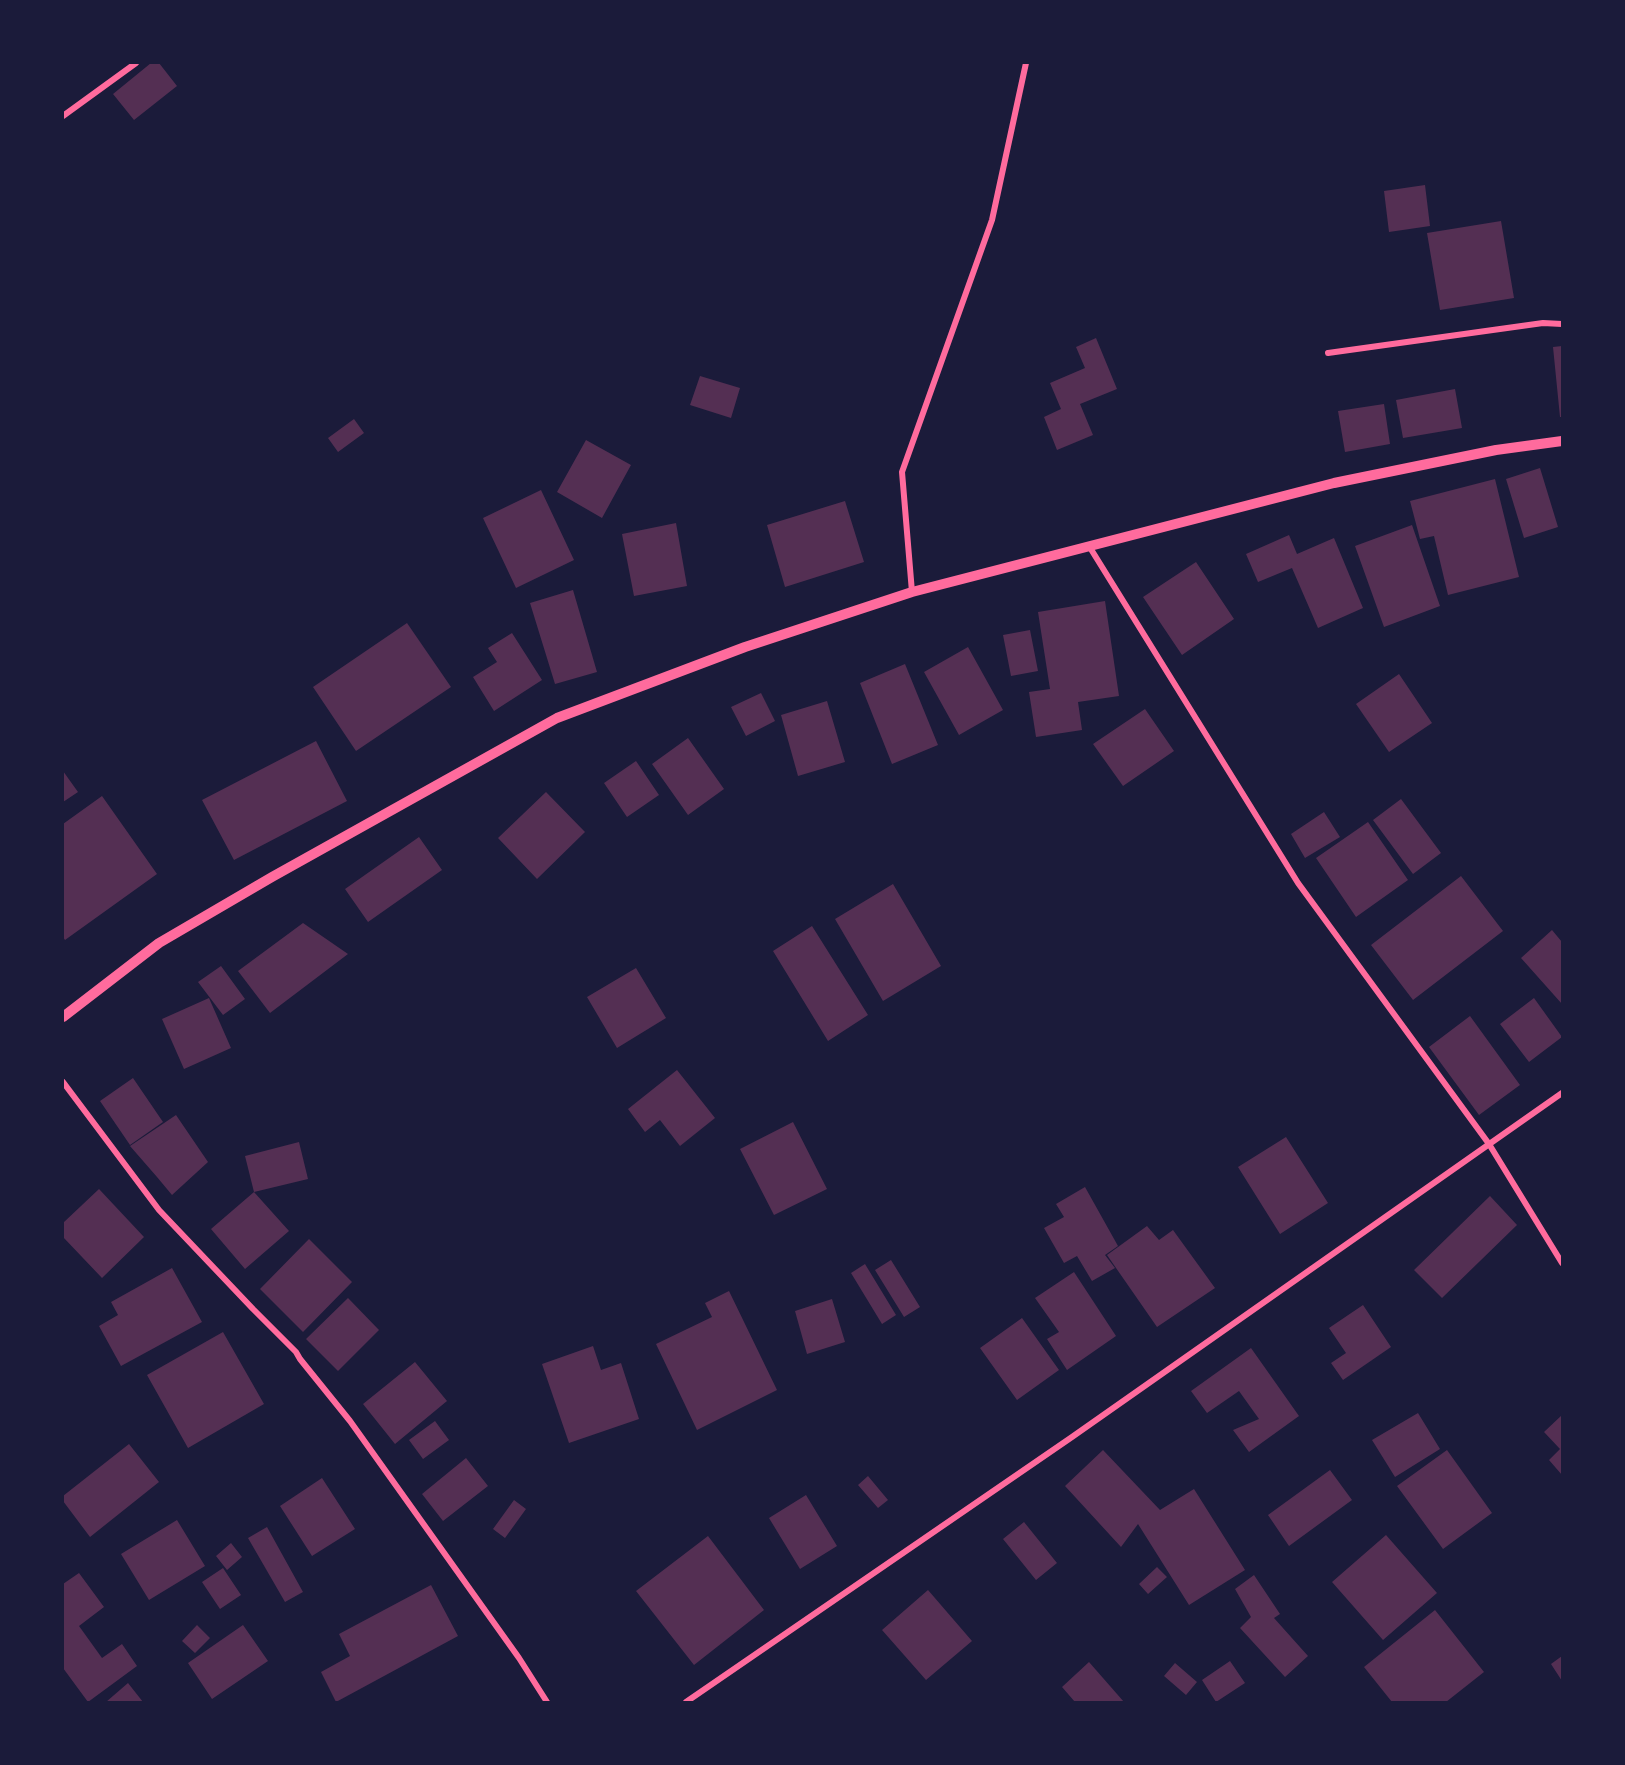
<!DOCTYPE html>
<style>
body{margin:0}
#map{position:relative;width:1625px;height:1765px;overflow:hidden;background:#1b1b3a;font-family:"Roboto Serif",serif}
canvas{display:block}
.frame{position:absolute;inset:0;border:64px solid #1b1b3a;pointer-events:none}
</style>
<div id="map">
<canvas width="1625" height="1765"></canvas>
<div class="frame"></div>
</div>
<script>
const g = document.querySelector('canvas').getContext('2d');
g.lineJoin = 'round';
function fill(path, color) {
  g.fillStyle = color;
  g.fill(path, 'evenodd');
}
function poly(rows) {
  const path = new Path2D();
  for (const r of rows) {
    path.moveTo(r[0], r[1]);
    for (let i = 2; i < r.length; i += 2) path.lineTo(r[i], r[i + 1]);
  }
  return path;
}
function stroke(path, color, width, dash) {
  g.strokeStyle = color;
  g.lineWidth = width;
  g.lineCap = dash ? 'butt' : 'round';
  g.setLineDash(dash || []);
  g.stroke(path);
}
fill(poly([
 [151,63,159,63,177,86,134,120,113,94],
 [1425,185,1430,226,1389,232,1384,191],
 [1501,221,1514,298,1440,310,1427,233],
 [1096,338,1117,389,1080,404,1093,435,1057,450,1044,417,1061,409,1050,383,1085,368,1076,347],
 [1562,346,1562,417,1560,417,1553,347],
 [700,376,740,388,731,418,690,405],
 [1455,389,1462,428,1403,438,1396,400],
 [1384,404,1390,444,1345,452,1338,411],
 [354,419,364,433,338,452,328,438],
 [586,440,631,465,602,518,557,492],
 [1540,468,1558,527,1524,538,1506,479],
 [1495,479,1519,577,1448,595,1434,536,1420,539,1410,501],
 [541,490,574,560,516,588,483,518],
 [845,501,864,562,785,587,767,525],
 [676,523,687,586,634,596,622,534],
 [1412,525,1440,606,1384,627,1355,546],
 [1289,535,1297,554,1334,538,1363,608,1318,628,1292,568,1258,582,1246,554],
 [1196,562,1234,619,1182,655,1143,597],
 [573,590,597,672,555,684,530,603],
 [1105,601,1119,696,1078,702,1082,730,1036,737,1029,692,1050,689,1038,612],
 [407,623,451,687,356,751,313,687],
 [1030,630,1038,671,1011,676,1003,635],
 [512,633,542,680,494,711,473,677,497,662,488,648],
 [968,647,1003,710,959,735,924,672],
 [905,664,938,745,892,764,860,683],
 [1399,674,1432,723,1389,752,1356,704],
 [761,693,775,721,746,736,731,707],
 [827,701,845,762,798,776,781,715],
 [1145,709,1174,751,1123,786,1093,744],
 [688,738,724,789,688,815,652,764],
 [316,741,347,801,234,860,202,800],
 [636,761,659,795,627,817,604,783],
 [63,771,78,792,63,802],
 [546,792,585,832,537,879,498,838],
 [102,796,157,874,65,940,63,937,63,824],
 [1401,799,1441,853,1413,874,1373,820],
 [1324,812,1340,837,1305,858,1291,834],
 [1368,822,1408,880,1356,917,1316,858],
 [419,837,442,870,368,922,345,889],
 [1461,876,1503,931,1413,1000,1371,945],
 [893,884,941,966,883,1001,835,919],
 [303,923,348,954,270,1013,238,971],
 [812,926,868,1015,828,1041,773,951],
 [1552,930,1562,942,1562,1004,1521,958],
 [221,966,245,999,223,1015,198,982],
 [636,968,666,1018,617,1048,587,997],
 [209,998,231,1048,184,1069,162,1019],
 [1534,998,1562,1037,1529,1062,1500,1024],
 [1470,1016,1520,1085,1479,1115,1429,1047],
 [677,1070,715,1118,680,1146,660,1120,645,1132,628,1109],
 [133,1078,163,1122,130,1145,100,1101],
 [176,1115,208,1162,172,1195,157,1177,130,1146],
 [793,1122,827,1189,774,1215,740,1149],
 [1286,1137,1328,1203,1280,1234,1238,1167],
 [299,1142,308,1179,254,1192,245,1156],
 [1085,1187,1118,1246,1105,1255,1115,1268,1092,1281,1077,1256,1064,1263,1044,1228,1064,1217,1056,1204],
 [99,1189,144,1237,102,1278,63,1237,63,1223],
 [254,1192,289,1231,245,1269,211,1229],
 [1490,1196,1517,1225,1442,1298,1414,1270],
 [1147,1226,1159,1240,1173,1230,1215,1288,1157,1327,1107,1255],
 [309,1239,352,1282,303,1332,260,1289],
 [891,1260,920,1307,904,1317,875,1270],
 [865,1264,896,1315,882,1324,851,1273],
 [172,1268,202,1322,121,1366,99,1326,118,1315,111,1302],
 [1074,1272,1116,1336,1067,1370,1047,1339,1059,1332,1035,1298],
 [729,1291,777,1390,697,1430,656,1344,712,1317,705,1303],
 [348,1298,379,1330,338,1371,306,1339],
 [832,1299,845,1342,807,1354,795,1311],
 [1363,1305,1391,1347,1343,1380,1331,1363,1346,1353,1329,1328],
 [1022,1318,1059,1370,1017,1400,980,1348],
 [223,1332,264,1404,188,1448,147,1375],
 [593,1346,601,1370,621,1363,639,1419,569,1443,542,1364],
 [1251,1348,1299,1416,1249,1452,1233,1430,1259,1419,1239,1391,1207,1413,1191,1391],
 [415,1362,447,1401,395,1444,363,1404],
 [1418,1413,1440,1449,1395,1477,1372,1440],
 [1562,1415,1562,1475,1549,1460,1560,1449,1544,1432],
 [435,1421,449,1440,423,1459,409,1440],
 [129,1444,159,1482,90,1537,63,1501,63,1496],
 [1103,1450,1160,1510,1194,1489,1245,1570,1189,1605,1138,1524,1121,1547,1065,1486],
 [1447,1450,1492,1513,1443,1549,1397,1486],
 [466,1458,488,1486,443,1521,422,1494],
 [1330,1470,1352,1500,1289,1546,1268,1515],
 [868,1476,888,1500,878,1508,858,1485],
 [322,1478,355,1529,312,1556,280,1506],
 [806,1495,837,1546,800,1569,769,1518],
 [514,1500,526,1509,505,1538,493,1529],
 [177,1520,205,1566,149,1600,121,1554],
 [1024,1522,1057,1563,1036,1580,1003,1539],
 [267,1527,303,1592,285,1602,248,1538],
 [1386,1535,1437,1593,1383,1640,1332,1582],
 [708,1536,764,1610,694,1665,636,1591],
 [231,1543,242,1557,227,1570,216,1556],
 [1157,1567,1167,1577,1148,1594,1139,1584],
 [223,1568,241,1595,220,1609,202,1582],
 [79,1573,104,1607,79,1626,102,1658,122,1644,137,1666,88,1702,63,1668,63,1584],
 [1254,1575,1280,1614,1274,1618,1308,1656,1285,1677,1240,1628,1251,1617,1235,1589],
 [431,1585,458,1636,336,1702,321,1672,350,1656,339,1634],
 [928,1590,972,1641,926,1680,882,1630],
 [1435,1610,1484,1672,1446,1702,1392,1702,1364,1667],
 [197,1625,210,1638,195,1653,182,1641],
 [243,1625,268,1661,212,1699,188,1663],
 [1562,1656,1562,1681,1551,1664],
 [1230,1661,1245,1683,1216,1702,1202,1680],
 [1089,1662,1124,1702,1075,1702,1062,1687],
 [1175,1663,1197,1682,1186,1695,1164,1676],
 [128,1683,143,1702,106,1702]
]), '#542f53');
stroke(poly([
 [63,116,136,63],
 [1328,353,1543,323,1562,324],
 [1089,546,1298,883,1489,1144,1562,1263],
 [912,592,902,472,992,220,1026,63],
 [63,1082,159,1210,253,1309,296,1352,300,1359,350,1421,519,1658,547,1702],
 [686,1702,1072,1437,1562,1093]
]), '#ff6b9d', 6);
stroke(poly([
 [63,1017,159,943,272,877,557,718,745,647,912,592,1334,483,1496,450,1562,441]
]), '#ff6b9d', 10);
</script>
